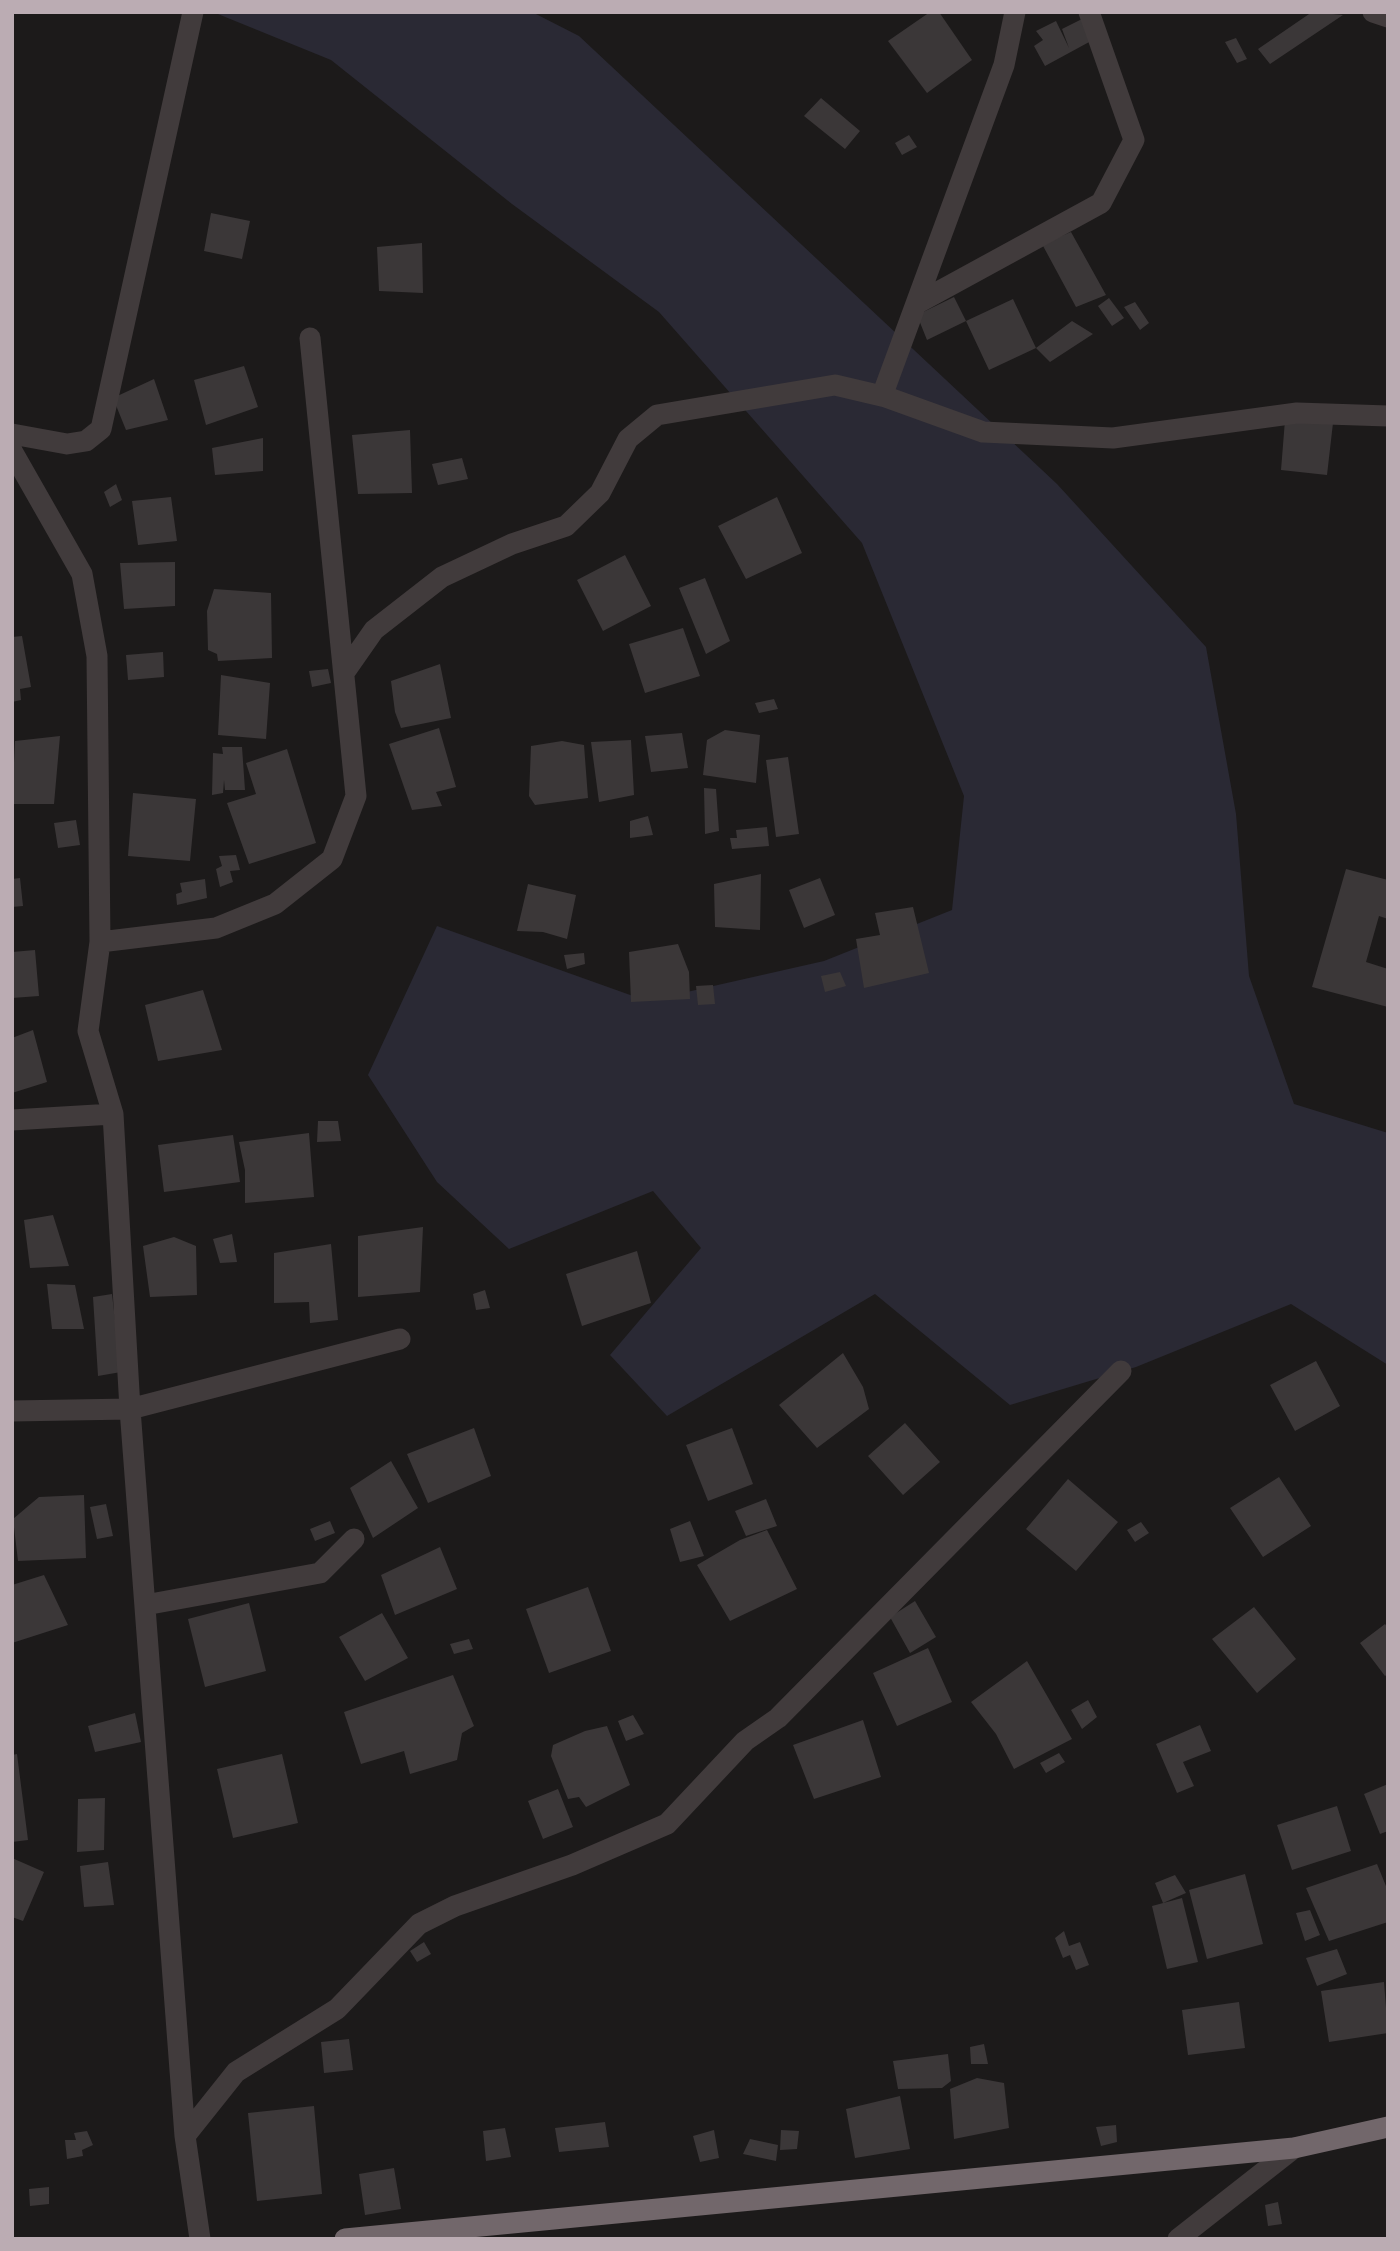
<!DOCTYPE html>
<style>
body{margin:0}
#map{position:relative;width:1400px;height:2251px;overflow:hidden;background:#1c1a1a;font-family:Lato,sans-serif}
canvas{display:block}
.frame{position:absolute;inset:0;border:14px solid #bbacb3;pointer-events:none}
</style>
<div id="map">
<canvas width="1400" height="2251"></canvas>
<div class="frame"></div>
</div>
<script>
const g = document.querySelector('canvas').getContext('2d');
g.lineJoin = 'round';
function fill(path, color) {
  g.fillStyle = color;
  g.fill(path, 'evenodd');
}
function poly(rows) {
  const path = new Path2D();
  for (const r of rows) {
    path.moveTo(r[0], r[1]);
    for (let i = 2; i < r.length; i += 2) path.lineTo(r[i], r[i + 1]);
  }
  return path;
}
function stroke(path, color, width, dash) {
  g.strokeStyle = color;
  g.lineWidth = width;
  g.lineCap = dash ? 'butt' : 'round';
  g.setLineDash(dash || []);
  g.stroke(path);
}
fill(poly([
 [213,12,532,12,579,36,1057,484,1206,647,1236,814,1249,976,1294,1104,1388,1133,1388,1365,1291,1304,1136,1367,1010,1405,875,1294,667,1416,610,1355,701,1248,653,1191,509,1249,437,1182,368,1075,437,926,647,1001,824,961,952,910,964,796,862,543,659,312,512,204,331,60]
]), '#2a2934');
fill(poly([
 [930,12,939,12,972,60,927,93,888,41],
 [1312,12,1343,15,1270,64,1258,49],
 [1082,19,1091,41,1045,66,1034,46,1043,40,1036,31,1056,21,1069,48,1062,29],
 [1236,38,1247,59,1237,63,1225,42],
 [821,98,860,131,845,149,804,116],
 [909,135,917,147,902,155,895,143],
 [211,213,250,221,242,259,204,251],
 [1071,232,1106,295,1076,307,1042,244],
 [422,243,423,293,379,291,377,247],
 [954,297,966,321,927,340,917,315],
 [1109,298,1124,318,1112,326,1098,306],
 [1013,299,1036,348,989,370,966,321],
 [1135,302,1149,323,1140,330,1124,307],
 [1072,321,1093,334,1050,362,1036,348],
 [244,366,258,407,206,425,194,380],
 [154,379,168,420,126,430,113,398],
 [1285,420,1333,423,1327,475,1281,470],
 [410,430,412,493,358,494,352,435],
 [263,438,263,471,215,475,212,448],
 [462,458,468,479,438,485,432,464],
 [116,484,122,500,110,507,104,492],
 [171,497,177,541,138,545,132,501],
 [777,497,802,553,746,579,718,526],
 [625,555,651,606,603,631,577,580],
 [175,562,175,606,124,609,120,563],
 [705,578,730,641,706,654,679,588],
 [214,589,271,593,272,658,218,661,217,654,208,650,207,611],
 [683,628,700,676,645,693,629,644],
 [22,636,31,687,20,689,21,700,12,702,12,637],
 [163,652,164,677,128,680,126,655],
 [440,664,451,718,401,728,395,712,391,681],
 [328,669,331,683,312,687,309,671],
 [221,675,270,683,266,739,218,735],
 [774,699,778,709,759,713,755,703],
 [439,728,456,787,436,792,442,806,412,810,389,744],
 [725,730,760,735,756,783,703,775,707,740],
 [682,733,688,768,651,772,645,736],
 [60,736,54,804,12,804,15,741],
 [631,740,634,795,599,802,591,742],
 [562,741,584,745,588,798,535,805,529,796,531,746],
 [222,747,242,747,245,790,225,790,224,780,223,793,212,795,213,753,223,754],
 [287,749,316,843,249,864,227,803,256,794,246,763],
 [788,757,799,834,776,837,766,760],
 [704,788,716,789,719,831,705,834],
 [133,793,196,799,190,861,128,856],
 [648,816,653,835,630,838,630,821],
 [76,820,80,845,58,848,54,823],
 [767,827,769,846,732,849,730,838,737,838,736,830],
 [236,855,240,870,230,871,233,882,220,887,216,869,222,866,219,856],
 [1346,869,1388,880,1388,919,1379,916,1366,962,1388,969,1388,1007,1312,987],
 [761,874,760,930,715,927,714,884],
 [20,878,23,906,12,907,12,879],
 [820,878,835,915,804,928,789,890],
 [205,879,207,898,177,905,176,894,182,892,180,883],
 [528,884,576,895,567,939,543,932,517,931],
 [913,907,929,973,864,988,856,939,880,935,875,913],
 [678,944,689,972,690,999,631,1002,629,952],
 [35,950,39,996,12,998,12,952],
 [584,953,585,964,567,969,564,955],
 [840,972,846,986,825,992,821,976],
 [713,985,715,1004,698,1005,696,986],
 [203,990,222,1050,158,1061,145,1005],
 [33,1030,47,1082,12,1093,12,1038],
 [318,1121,338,1121,341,1141,317,1142],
 [309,1133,314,1197,245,1203,245,1170,239,1142],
 [233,1135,240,1182,164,1192,158,1145],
 [53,1215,69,1266,30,1268,24,1220],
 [423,1227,420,1292,358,1297,358,1236],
 [232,1234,237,1262,220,1263,213,1239],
 [174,1237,196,1246,197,1295,150,1297,143,1246],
 [331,1244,338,1320,310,1323,309,1302,274,1303,274,1253],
 [637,1251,651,1303,582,1326,566,1274],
 [47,1284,75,1285,84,1329,52,1329],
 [485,1290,490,1308,476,1310,473,1294],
 [112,1294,121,1372,98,1376,93,1297],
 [843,1353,863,1387,869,1409,817,1448,779,1405],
 [1316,1361,1340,1406,1295,1431,1270,1385],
 [905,1423,940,1462,903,1495,868,1456],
 [474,1428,491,1476,428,1503,407,1454],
 [732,1428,753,1484,708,1501,686,1445],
 [391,1461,418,1508,373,1538,350,1488],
 [1279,1477,1311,1526,1263,1557,1230,1508],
 [1068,1479,1118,1522,1076,1571,1026,1529],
 [84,1495,86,1558,18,1561,13,1519,39,1497],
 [766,1499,777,1526,746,1536,735,1511],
 [106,1504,113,1536,97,1539,90,1507],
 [330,1521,335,1533,315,1541,310,1529],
 [690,1521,704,1556,680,1562,670,1529],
 [1141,1522,1149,1533,1135,1542,1127,1530],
 [767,1530,797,1589,730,1621,697,1565,740,1540],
 [440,1547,457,1589,395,1615,381,1575],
 [44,1575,68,1625,12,1643,12,1585],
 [588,1587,611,1651,549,1673,526,1609],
 [915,1601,936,1637,910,1653,890,1617],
 [249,1603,266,1671,205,1687,188,1619],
 [1254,1607,1296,1659,1257,1693,1212,1639],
 [382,1613,408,1658,365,1681,339,1637],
 [1385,1624,1388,1628,1388,1674,1385,1676,1360,1643],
 [469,1639,473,1649,454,1654,450,1644],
 [928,1648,952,1702,897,1726,873,1673],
 [1027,1661,1072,1739,1014,1769,996,1734,971,1702],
 [453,1675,474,1726,462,1733,457,1760,410,1774,404,1751,361,1764,344,1712],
 [1088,1700,1097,1717,1082,1729,1071,1710],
 [135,1713,141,1742,95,1752,88,1726],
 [633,1715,644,1734,626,1741,618,1721],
 [863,1720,881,1777,814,1799,793,1745],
 [1200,1725,1211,1751,1183,1762,1194,1786,1177,1793,1156,1744],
 [607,1726,630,1785,586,1807,579,1797,568,1799,551,1756,553,1745,585,1731],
 [1059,1753,1065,1762,1046,1773,1040,1763],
 [17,1754,28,1840,12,1842,12,1755],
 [282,1754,298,1823,233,1838,217,1769],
 [1388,1784,1388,1831,1380,1834,1364,1794],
 [558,1789,573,1827,543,1839,528,1801],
 [105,1798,104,1850,77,1852,78,1799],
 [1337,1806,1351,1851,1292,1870,1277,1825],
 [12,1858,44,1872,23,1921,12,1917],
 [108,1862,114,1905,84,1907,80,1866],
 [1377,1864,1388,1891,1388,1922,1329,1941,1306,1888],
 [1245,1874,1263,1944,1207,1959,1189,1890],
 [1175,1875,1186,1893,1163,1903,1155,1883],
 [1182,1898,1198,1962,1167,1969,1152,1906],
 [1310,1910,1320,1935,1305,1941,1296,1913],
 [1064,1931,1069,1946,1080,1942,1089,1965,1076,1970,1070,1955,1063,1958,1055,1938],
 [424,1942,431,1954,417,1962,410,1951],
 [1337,1949,1347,1974,1317,1986,1306,1958],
 [1384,1982,1388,2033,1329,2042,1321,1991],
 [1239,2002,1245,2048,1188,2055,1182,2010],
 [349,2039,353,2070,324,2073,321,2042],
 [984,2044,988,2064,971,2064,970,2047],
 [948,2054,951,2081,942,2088,898,2089,893,2061],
 [977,2078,1004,2083,1009,2128,954,2139,950,2089],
 [900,2096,910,2149,855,2158,846,2109],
 [314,2106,322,2194,257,2201,248,2113],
 [605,2122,609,2147,559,2152,555,2128],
 [1116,2125,1117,2142,1101,2146,1096,2127],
 [505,2128,511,2157,486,2161,483,2131],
 [714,2130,719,2158,700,2162,693,2136],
 [781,2130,799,2131,797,2149,780,2150],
 [87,2131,93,2145,82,2150,83,2156,67,2159,65,2140,76,2140,74,2133],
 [750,2139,778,2145,776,2161,743,2154],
 [394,2168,401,2209,365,2215,359,2174],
 [49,2187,49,2204,30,2206,29,2189],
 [1278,2202,1282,2224,1268,2226,1265,2205]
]), '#3b3738');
stroke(poly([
 [1373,12,1388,17],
 [916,304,1101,203,1134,140,1089,12],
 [882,396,1004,65,1015,12],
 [12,434,67,444,86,441,101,429,193,12],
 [12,451,82,574,97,656,100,942,88,1031,113,1114,130,1409,185,2136,200,2239],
 [344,673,374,630,442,577,512,544,566,526,600,493,628,439,657,415,835,385,886,397,983,432,1113,438,1297,413,1388,416],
 [100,942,216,928,275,904,332,859,356,796,310,338],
 [12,1120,113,1114],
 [12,1411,130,1409,400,1339],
 [145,1605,320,1573,354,1539],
 [185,2136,236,2072,337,2009,419,1924,455,1906,572,1865,667,1824,745,1741,778,1718,1121,1371],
 [1178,2239,1294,2148]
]), '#413b3c', 21);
stroke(poly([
 [345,2239,1294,2148,1388,2127]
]), '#72676b', 21);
</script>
